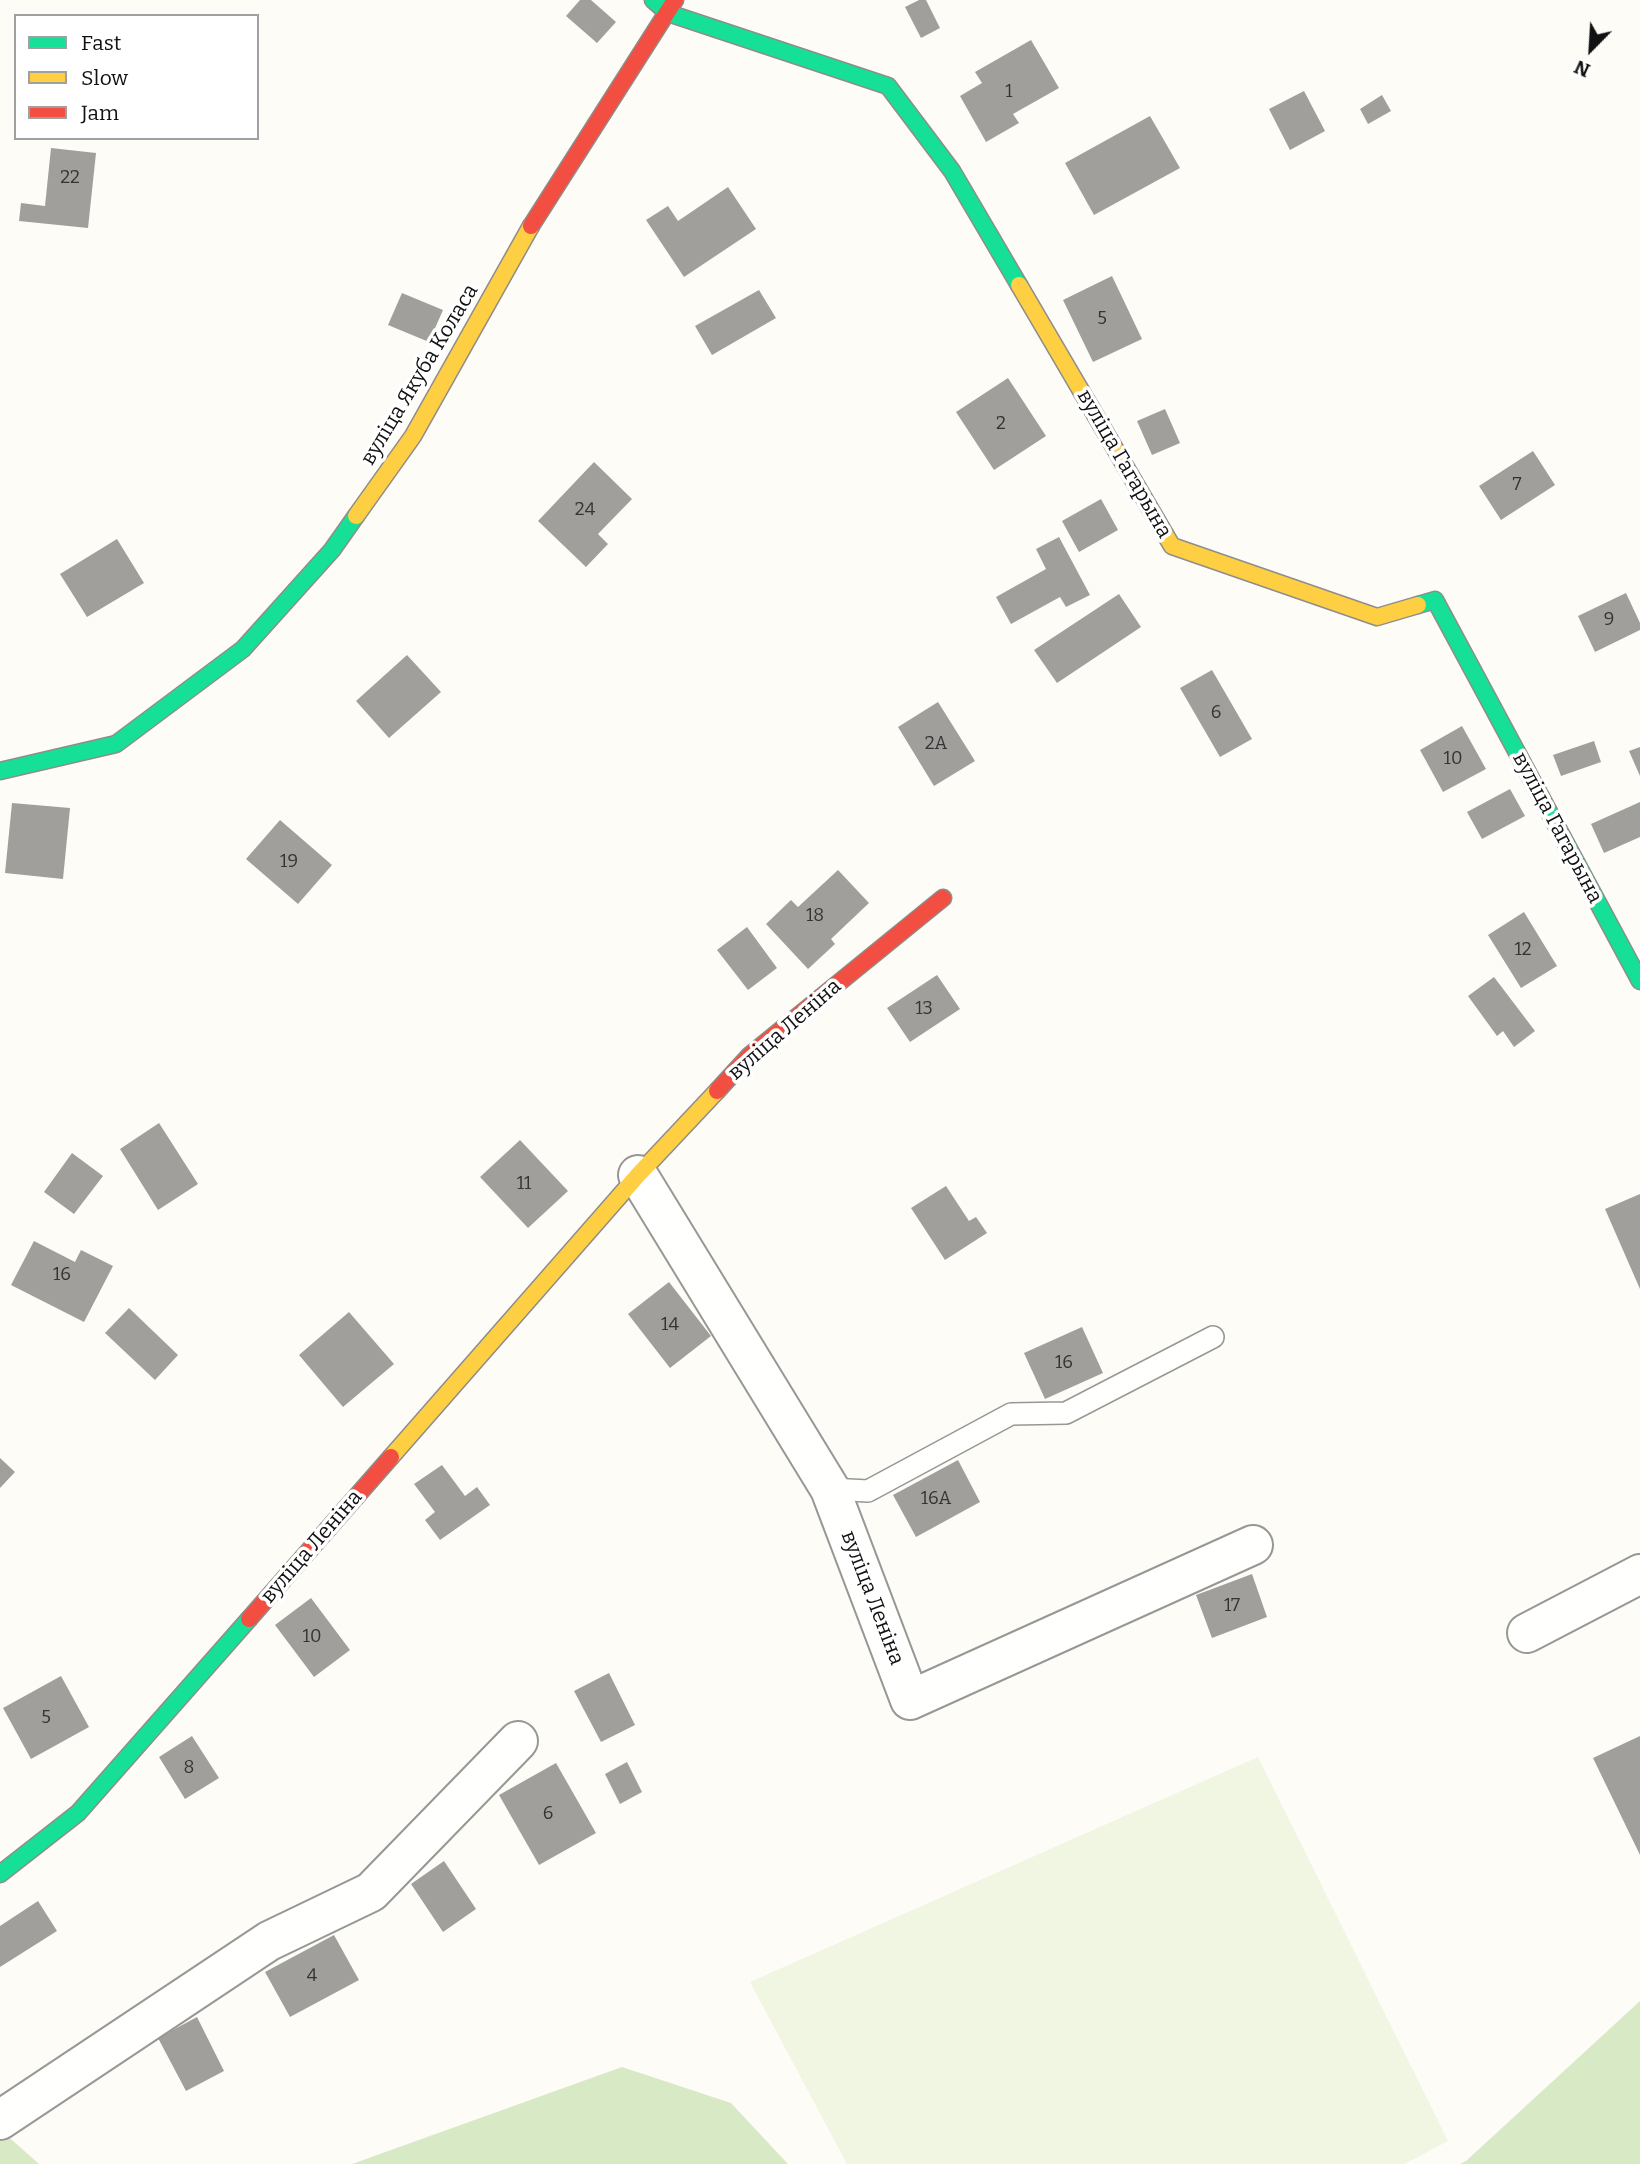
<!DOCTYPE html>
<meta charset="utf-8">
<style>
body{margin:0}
#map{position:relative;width:1640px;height:2164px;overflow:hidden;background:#fdfcf7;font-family:Bitter,serif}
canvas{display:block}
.legend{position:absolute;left:14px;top:14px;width:245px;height:126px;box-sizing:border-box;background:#fff;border:2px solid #a0a0a0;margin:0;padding:9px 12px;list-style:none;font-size:21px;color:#111}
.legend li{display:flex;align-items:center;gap:14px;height:35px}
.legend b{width:35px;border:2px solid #a0a0a0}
.north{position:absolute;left:1556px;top:14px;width:70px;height:70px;-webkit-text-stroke:5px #fff;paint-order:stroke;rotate:204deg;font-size:19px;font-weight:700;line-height:28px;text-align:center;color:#111}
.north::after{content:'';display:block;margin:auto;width:24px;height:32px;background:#111;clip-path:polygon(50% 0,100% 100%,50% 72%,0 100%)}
</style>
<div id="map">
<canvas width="1640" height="2164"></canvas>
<ul class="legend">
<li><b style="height:9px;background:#16e098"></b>Fast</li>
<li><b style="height:9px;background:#ffcf43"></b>Slow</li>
<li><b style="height:9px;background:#f24e42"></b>Jam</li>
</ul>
<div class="north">N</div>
</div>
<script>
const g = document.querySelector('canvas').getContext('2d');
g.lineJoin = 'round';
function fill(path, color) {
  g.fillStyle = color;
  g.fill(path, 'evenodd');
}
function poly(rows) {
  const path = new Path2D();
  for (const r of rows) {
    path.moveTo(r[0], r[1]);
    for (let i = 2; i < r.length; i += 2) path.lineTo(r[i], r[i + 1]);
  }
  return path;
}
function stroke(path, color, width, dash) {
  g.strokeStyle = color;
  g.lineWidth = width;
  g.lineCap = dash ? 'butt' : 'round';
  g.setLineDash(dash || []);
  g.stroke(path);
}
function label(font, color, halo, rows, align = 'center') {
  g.font = font + ' Bitter,serif';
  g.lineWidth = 7;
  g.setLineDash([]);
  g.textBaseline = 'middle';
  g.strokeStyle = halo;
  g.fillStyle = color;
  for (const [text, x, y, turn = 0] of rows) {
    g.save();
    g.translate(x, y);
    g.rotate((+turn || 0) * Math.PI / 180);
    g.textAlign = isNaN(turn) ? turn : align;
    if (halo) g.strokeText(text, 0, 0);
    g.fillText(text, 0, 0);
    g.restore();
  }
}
fill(poly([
 [1640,2001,1640,2164,1460,2164,1466,2161],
 [622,2067,731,2103,788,2164,352,2164],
 [3,2132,39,2164,0,2164,0,2135]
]), '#d8eac5');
fill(poly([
 [1258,1757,1448,2141,1404,2164,847,2164,750,1982]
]), '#f0f6e1');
fill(poly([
 [580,0,591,0,616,22,597,43,566,16],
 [919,0,926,0,940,28,921,38,905,7],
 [1031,40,1059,88,1013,114,1019,123,986,142,960,96,982,83,975,72],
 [1304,91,1325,131,1290,150,1269,109],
 [1382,95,1391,111,1368,124,1360,109],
 [1150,116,1180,168,1094,215,1065,163],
 [51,148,96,153,88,228,19,221,21,203,45,206],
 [728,187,756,229,684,277,646,220,668,206,678,221],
 [1112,276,1142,339,1093,362,1063,300],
 [759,290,776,318,712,355,695,326],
 [402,293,443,310,429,342,388,325],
 [1008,378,1046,436,994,470,956,412],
 [1165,409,1180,443,1152,455,1137,421],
 [1533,451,1555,485,1501,520,1479,486],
 [594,462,632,499,598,534,608,544,586,567,538,521],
 [1101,499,1118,530,1079,552,1062,521],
 [1059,537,1090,595,1066,607,1060,597,1011,624,996,597,1046,569,1036,549],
 [117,539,144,583,87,617,60,574],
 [1626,593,1640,623,1640,630,1595,652,1578,616],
 [1119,594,1141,627,1057,683,1034,650],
 [407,655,441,692,389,738,356,701],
 [1212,670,1252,739,1220,757,1180,688],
 [938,702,975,761,934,786,898,727],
 [1462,726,1486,769,1443,792,1420,750],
 [1594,741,1601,762,1561,776,1553,755],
 [1640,747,1640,776,1629,751],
 [1510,789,1525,816,1482,839,1467,812],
 [1640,802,1640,837,1604,853,1591,824],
 [12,803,70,808,63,879,5,873],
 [280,820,332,865,298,904,246,859],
 [838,870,869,903,831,939,835,944,808,969,766,924,791,900,798,907],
 [1524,912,1557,966,1521,988,1488,935],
 [747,927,777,968,748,990,717,950],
 [937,975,960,1009,910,1042,887,1008],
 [1494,977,1535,1031,1514,1047,1503,1031,1497,1036,1468,996],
 [159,1123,198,1184,158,1210,120,1149],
 [520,1140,568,1191,528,1228,480,1177],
 [72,1153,103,1176,74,1214,44,1192],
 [946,1186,969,1221,976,1217,987,1233,945,1260,911,1208],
 [1640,1194,1640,1289,1605,1209],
 [34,1241,75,1262,81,1250,113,1266,84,1322,11,1285],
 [669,1282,711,1336,670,1368,628,1314],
 [129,1308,178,1355,155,1380,105,1333],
 [349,1312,394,1364,343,1407,299,1355],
 [1082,1327,1103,1373,1045,1399,1024,1353],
 [0,1458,15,1472,0,1488],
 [958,1460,980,1502,916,1537,893,1495],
 [442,1465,465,1496,477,1487,490,1505,440,1540,425,1520,435,1512,414,1484],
 [1252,1574,1267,1617,1212,1638,1196,1595],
 [311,1598,350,1650,314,1677,275,1625],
 [609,1673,635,1725,601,1742,574,1691],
 [61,1676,89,1727,31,1759,3,1708],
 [192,1736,219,1778,185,1799,159,1757],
 [1640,1736,1640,1855,1593,1758],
 [627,1762,642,1792,620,1804,605,1774],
 [556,1763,596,1833,539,1865,499,1795],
 [444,1861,476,1909,443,1932,411,1884],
 [38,1901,57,1931,0,1967,0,1926],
 [334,1935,359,1980,290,2017,265,1972],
 [197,2017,224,2071,186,2091,158,2038]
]), '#a19f9c');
const lane = poly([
 [830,1489,868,1491,1011,1414,1066,1413,1213,1337]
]);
const street = poly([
 [638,1175,830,1489,910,1700,1253,1545],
 [1527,1633,1640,1574],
 [0,2120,269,1941,371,1892,518,1741]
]);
const fast = poly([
 [653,0,668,13,888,86,952,171,1019,285],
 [1418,605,1435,600,1640,981],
 [0,771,116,744,243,649,332,550,356,516],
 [0,1874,78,1813,249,1619]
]);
const slow = poly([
 [1019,285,1172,546,1377,617,1418,605],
 [356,516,413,436,531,226],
 [391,1457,638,1175,717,1091]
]);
const jam = poly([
 [531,226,675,0],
 [717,1091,750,1055,943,898],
 [249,1619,391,1457]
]);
stroke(lane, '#979795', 24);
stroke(street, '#979795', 42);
stroke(fast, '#8e8d8b', 19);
stroke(slow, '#8e8d8b', 19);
stroke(jam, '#8e8d8b', 19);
stroke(lane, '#fffffe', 21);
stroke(street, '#fffffe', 38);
stroke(fast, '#16e098', 16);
stroke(slow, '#ffcf43', 16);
stroke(jam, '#f24e42', 16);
label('18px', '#353434', null, [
 ["1",1009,92],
 ["22",70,178],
 ["5",1102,319],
 ["2",1001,424],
 ["7",1517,485],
 ["24",585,510],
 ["9",1609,620],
 ["6",1216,713],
 ["2А",936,744],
 ["10",1453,759],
 ["19",289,862],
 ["18",815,916],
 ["12",1523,950],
 ["13",924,1009],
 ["11",524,1184],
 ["16",62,1275],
 ["14",670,1325],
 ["16",1064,1363],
 ["16А",936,1499],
 ["17",1232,1606],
 ["10",312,1637],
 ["5",46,1718],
 ["8",189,1768],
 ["6",548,1814],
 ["4",312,1976]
]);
label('21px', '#111', '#fff', [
 ["вуліца Якуба Коласа",420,375,-59],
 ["вуліца Гагарына",1124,464,60],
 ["вуліца Гагарына",1557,828,62],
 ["вуліца Леніна",785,1030,-41],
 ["вуліца Леніна",312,1547,-49],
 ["вуліца Леніна",872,1598,69]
]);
</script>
